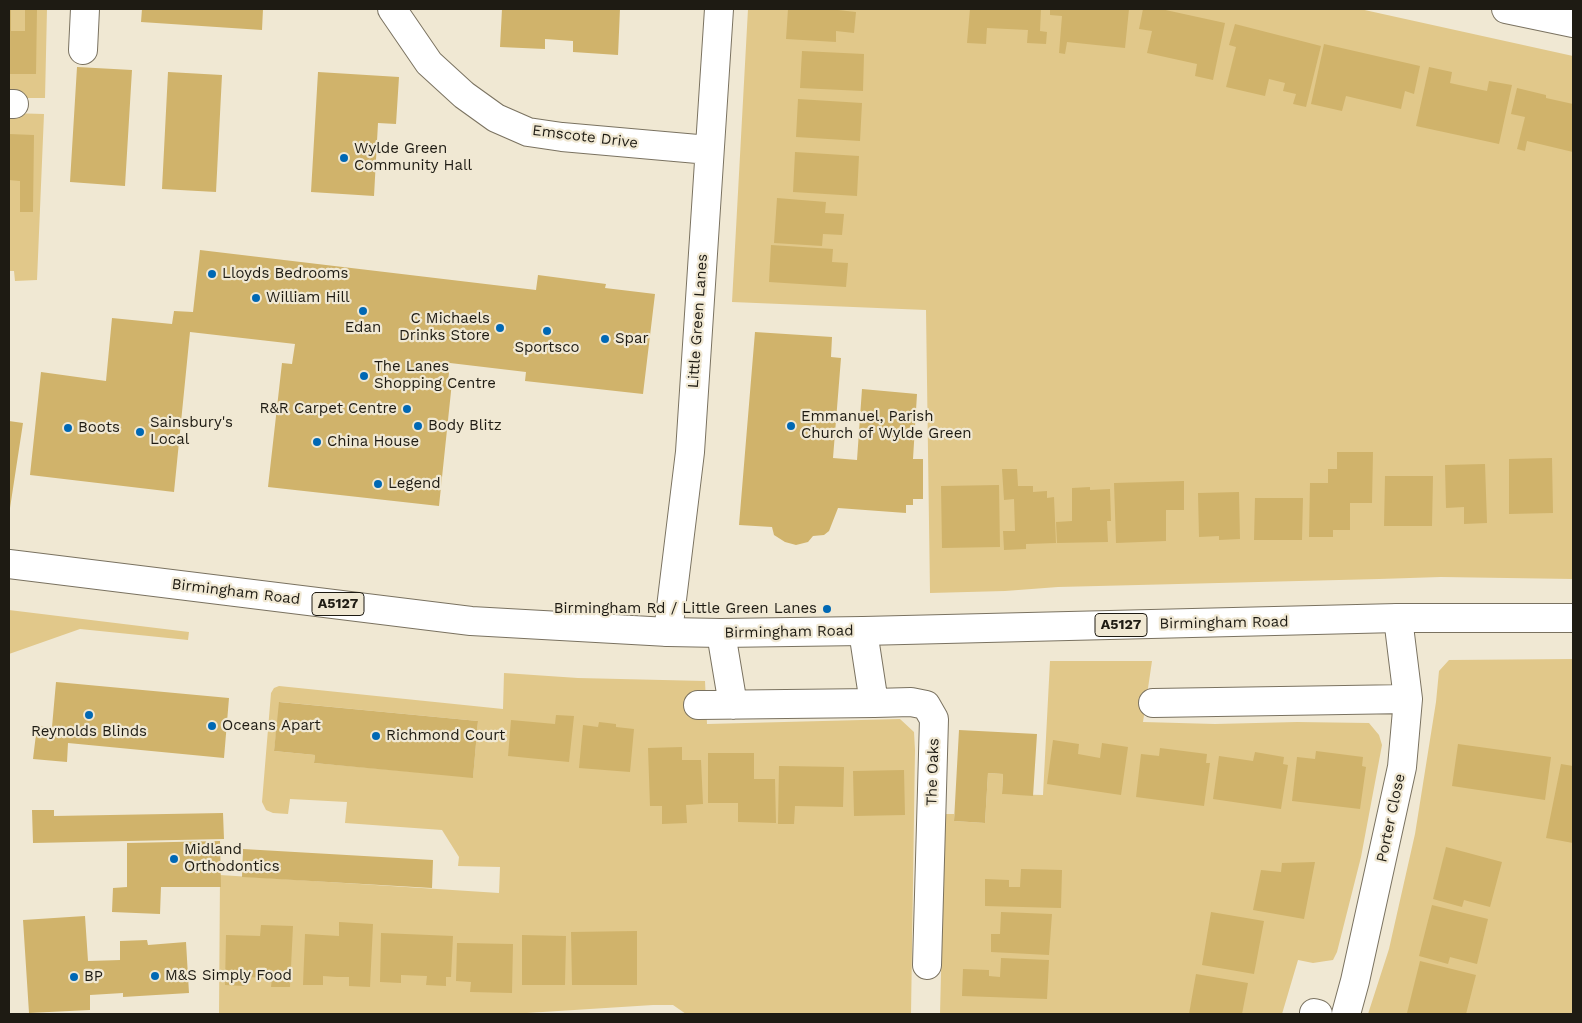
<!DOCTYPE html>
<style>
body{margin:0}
#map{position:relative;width:1582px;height:1023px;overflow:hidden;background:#f0e8d3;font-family:"Work Sans",sans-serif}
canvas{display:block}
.frame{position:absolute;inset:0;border:10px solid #1e1b13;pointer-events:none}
</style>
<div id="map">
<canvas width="1582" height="1023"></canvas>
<div class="frame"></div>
</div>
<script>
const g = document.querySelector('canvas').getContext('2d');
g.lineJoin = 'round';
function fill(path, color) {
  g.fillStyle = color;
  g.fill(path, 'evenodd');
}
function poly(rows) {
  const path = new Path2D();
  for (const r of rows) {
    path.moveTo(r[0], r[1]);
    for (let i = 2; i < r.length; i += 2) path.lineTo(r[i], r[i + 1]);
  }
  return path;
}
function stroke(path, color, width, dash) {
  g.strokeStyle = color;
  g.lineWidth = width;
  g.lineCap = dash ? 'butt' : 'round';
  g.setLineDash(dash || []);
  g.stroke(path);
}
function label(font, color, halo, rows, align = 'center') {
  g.font = font + ' "Work Sans",sans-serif';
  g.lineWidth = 4.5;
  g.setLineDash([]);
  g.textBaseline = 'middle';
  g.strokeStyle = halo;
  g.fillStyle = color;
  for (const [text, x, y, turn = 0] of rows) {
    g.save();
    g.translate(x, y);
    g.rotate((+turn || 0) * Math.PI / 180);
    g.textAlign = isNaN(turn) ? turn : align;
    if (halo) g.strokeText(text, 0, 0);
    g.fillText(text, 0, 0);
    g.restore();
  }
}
fill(poly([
 [9,9,47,9,45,98,9,98],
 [748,9,1360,9,1573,56,1573,579,1441,577,1379,579,1058,587,1005,591,930,593,926,310,732,302],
 [9,113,44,114,37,280,15,281,14,271,9,271],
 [9,610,189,632,188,640,80,629,9,654],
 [1573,659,1573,1014,1368,1014,1389,949,1415,834,1436,702,1439,671,1449,660],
 [1050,661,1152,661,1143,722,1215,724,1297,722,1369,723,1379,735,1382,745,1361,857,1337,952,1333,960,1326,961,1313,963,1298,960,1282,1014,940,1014,945,814,954,814,954,821,985,823,988,773,1003,774,1002,794,1043,795],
 [504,673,578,678,705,681,707,724,900,719,914,732,915,750,911,1014,686,1014,673,1005,653,1005,511,1014,219,1014,220,875,499,893,500,867,458,866,459,857,442,830,345,823,347,802,290,799,288,814,273,813,266,810,262,802,271,693,274,688,279,686,503,709],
 [280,702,478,721,473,777,314,763,315,755,274,751]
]), '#e1c88a');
fill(poly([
 [9,9,11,9,11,31,25,31,25,9,37,9,36,74,9,74],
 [142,9,263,9,262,30,141,22],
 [502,9,620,9,618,55,573,52,573,41,545,39,545,49,500,47],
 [788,9,838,9,838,10,856,12,854,33,836,31,836,42,786,39],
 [970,9,1041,9,1040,31,1047,32,1046,44,1027,43,1028,30,987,28,986,44,967,43],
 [1050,9,1129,9,1125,48,1067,42,1065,54,1059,53,1062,16,1050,15],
 [1143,9,1161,9,1225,23,1213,80,1195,76,1197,64,1147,53,1152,31,1139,29],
 [1235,24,1321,46,1306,107,1293,104,1296,94,1283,91,1285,83,1269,79,1265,96,1226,87,1236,47,1229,45],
 [1324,44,1420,66,1414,94,1405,91,1401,109,1346,96,1342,111,1311,104],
 [802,51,864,54,863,91,800,88],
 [77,67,132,70,125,186,70,182],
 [1429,67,1452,72,1450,83,1468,87,1487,91,1489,81,1512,85,1499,144,1416,126],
 [168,72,222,75,216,192,162,189],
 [318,72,399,77,396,124,378,123,374,196,311,192],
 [1517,88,1546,95,1546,98,1573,104,1573,152,1527,141,1525,151,1517,149,1525,117,1511,114],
 [798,99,862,103,860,141,796,137],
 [9,134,34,135,33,212,20,212,20,181,9,180],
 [795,152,859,156,857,196,793,192],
 [777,198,826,202,825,213,844,214,842,235,823,234,822,246,774,243],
 [771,245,833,249,832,262,848,263,846,287,769,282],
 [200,250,536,290,538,275,606,284,605,288,655,294,643,394,525,381,526,372,450,363,448,382,452,382,439,506,268,487,282,363,292,364,295,344,190,332,174,492,30,475,41,372,106,381,112,318,172,324,174,311,193,312],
 [755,332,832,337,831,357,841,358,833,458,857,460,862,389,917,394,913,459,923,459,923,499,913,499,913,505,906,505,906,513,838,508,829,531,824,535,813,536,808,542,796,545,785,542,774,535,772,527,739,525],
 [9,421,23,423,10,508,9,508],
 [1337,452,1373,452,1372,503,1350,503,1350,530,1333,530,1333,537,1309,537,1310,483,1328,483,1328,469,1337,469],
 [1552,458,1553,513,1509,514,1509,459],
 [1485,464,1487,523,1464,524,1464,507,1446,508,1445,465],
 [1002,469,1017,469,1018,486,1033,486,1033,492,1047,491,1047,498,1054,497,1056,543,1026,544,1026,549,1004,550,1003,531,1015,531,1014,499,1004,500],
 [1385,476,1433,476,1432,526,1384,526],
 [1184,481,1184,510,1166,510,1166,541,1116,543,1114,483],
 [999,485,1000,547,942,548,941,486],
 [1090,487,1090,490,1110,489,1111,521,1107,521,1108,542,1057,543,1056,522,1072,521,1072,488],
 [1239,492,1240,539,1219,540,1219,536,1199,537,1198,493],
 [1255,498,1303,498,1302,540,1254,540],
 [56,682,229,698,224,758,68,743,67,762,33,759,37,726,52,727],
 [279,702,478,721,473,778,314,763,315,755,274,751],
 [556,715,574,716,569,762,508,756,511,720,555,724],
 [599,722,616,724,616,727,634,729,630,772,579,768,583,725,598,727],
 [959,730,1037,734,1033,796,1002,794,1003,774,988,773,985,823,954,821],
 [1053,740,1079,744,1078,754,1100,758,1102,743,1128,747,1121,795,1047,784],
 [1458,744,1551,757,1545,800,1452,786],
 [682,747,682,760,701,760,703,804,686,805,687,823,662,824,662,806,650,806,648,748],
 [1160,748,1207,754,1206,763,1210,763,1204,806,1136,797,1141,754,1159,756],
 [1316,751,1363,757,1362,766,1366,767,1360,809,1292,801,1297,757,1315,759],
 [1255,752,1284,757,1283,764,1288,765,1281,809,1213,799,1219,756,1253,761],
 [708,753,754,753,754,779,775,779,776,823,738,822,738,803,708,803],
 [1561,764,1573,766,1573,843,1546,838],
 [779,766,844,767,843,807,795,806,794,824,778,824],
 [904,770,905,815,854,816,853,771],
 [32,810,54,810,54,816,223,813,224,839,33,843],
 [220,841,221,887,161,887,160,914,112,912,113,888,127,887,127,843],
 [1446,847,1502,862,1490,907,1464,900,1462,907,1433,899],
 [243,849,433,860,432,888,242,877],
 [1315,862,1304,919,1253,910,1261,870,1281,872,1282,863],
 [1021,869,1062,870,1061,908,985,906,985,879,1009,880,1009,887,1020,887],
 [1432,905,1488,919,1477,964,1450,957,1448,964,1419,956],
 [1001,912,1052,914,1049,955,991,952,991,934,1000,934],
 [1211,912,1264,921,1254,974,1202,965],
 [85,916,88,961,120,960,120,941,147,940,148,945,186,942,189,993,123,997,123,993,90,995,90,1010,29,1013,23,920],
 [339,922,373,924,370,987,349,986,349,977,337,977,323,976,323,985,303,985,305,934,339,936],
 [261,925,293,926,290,987,271,987,272,978,246,977,245,986,225,985,226,935,260,936],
 [637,931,637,985,572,985,571,932],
 [381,933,453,936,451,977,446,977,446,986,426,985,427,976,401,975,401,983,380,982],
 [522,935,566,936,565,985,522,985],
 [457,943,513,944,512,993,470,992,471,982,456,981],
 [1001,958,1049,960,1047,999,962,996,963,969,989,970,989,976,1000,977],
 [1420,961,1476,975,1466,1014,1407,1013],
 [1196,974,1248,983,1242,1014,1189,1014]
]), '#d0b36b');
const street = poly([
 [392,9,429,63,464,95,496,118,528,132,562,137,709,150],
 [1506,9,1573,23],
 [83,50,85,9],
 [9,104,14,104],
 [863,631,874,703,911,702,926,705,934,719,927,965],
 [668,632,690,452,719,9],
 [721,633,733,705],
 [1153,703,1408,699],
 [698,705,874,703],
 [1314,1013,1318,1014],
 [1346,1014,1355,981,1402,767,1408,699,1398,618]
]);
const primary = poly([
 [9,564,471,621,668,632,721,633,863,631,1398,618,1573,618]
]);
stroke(street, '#7a7260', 30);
stroke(primary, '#7a7260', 30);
stroke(street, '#fff', 28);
stroke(primary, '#fff', 28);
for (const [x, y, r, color] of [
 [344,158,5,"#0068b4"],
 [212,274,5,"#0068b4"],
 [256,298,5,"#0068b4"],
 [363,311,5,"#0068b4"],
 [500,328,5,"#0068b4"],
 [547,331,5,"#0068b4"],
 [605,339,5,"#0068b4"],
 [364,376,5,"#0068b4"],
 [407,409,5,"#0068b4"],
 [418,426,5,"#0068b4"],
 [791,426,5,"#0068b4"],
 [68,428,5,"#0068b4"],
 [140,432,5,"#0068b4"],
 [317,442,5,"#0068b4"],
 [378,484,5,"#0068b4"],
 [827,609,5,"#0068b4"],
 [89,715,5,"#0068b4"],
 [212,726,5,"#0068b4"],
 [376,736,5,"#0068b4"],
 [174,859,5,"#0068b4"],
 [155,976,5,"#0068b4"],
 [74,977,5,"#0068b4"]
]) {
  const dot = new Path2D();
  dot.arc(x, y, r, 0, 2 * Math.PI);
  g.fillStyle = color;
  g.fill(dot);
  stroke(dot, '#f0e8d3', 2);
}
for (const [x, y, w] of [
 [338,604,52],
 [1121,625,52]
]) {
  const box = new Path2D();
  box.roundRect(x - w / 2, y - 11.5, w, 23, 4);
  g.fillStyle = '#f0e8d3';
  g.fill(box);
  stroke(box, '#1e1b13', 1);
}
label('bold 14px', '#1e1b13', null, [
 ["A5127",338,604],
 ["A5127",1121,625]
]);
label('15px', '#1e1b13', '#f0e8d3', [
 ["Emscote Drive",585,137,7],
 ["Little Green Lanes",698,321,-86],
 ["Birmingham Road",236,592,7],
 ["Birmingham Road",1224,623,-1],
 ["Birmingham Road",789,632,-1],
 ["The Oaks",933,772,-88],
 ["Porter Close",1391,818,-78]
]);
label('15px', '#1e1b13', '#f0e8d3', [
 ["Wylde Green",354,149],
 ["Community Hall",354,166],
 ["Lloyds Bedrooms",222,274],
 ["William Hill",266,298],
 ["C Michaels",490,319,"right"],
 ["Drinks Store",490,336,"right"],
 ["Edan",363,328,"center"],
 ["Spar",615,339],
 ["Sportsco",547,348,"center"],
 ["The Lanes",374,367],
 ["Shopping Centre",374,384],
 ["R&R Carpet Centre",397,409,"right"],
 ["Emmanuel, Parish",801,417],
 ["Church of Wylde Green",801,434],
 ["Sainsbury's",150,423],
 ["Local",150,440],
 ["Body Blitz",428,426],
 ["Boots",78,428],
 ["China House",327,442],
 ["Legend",388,484],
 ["Birmingham Rd / Little Green Lanes",817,609,"right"],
 ["Oceans Apart",222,726],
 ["Reynolds Blinds",89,732,"center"],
 ["Richmond Court",386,736],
 ["Midland",184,850],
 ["Orthodontics",184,867],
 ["M&S Simply Food",165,976],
 ["BP",84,977]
], 'left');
</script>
